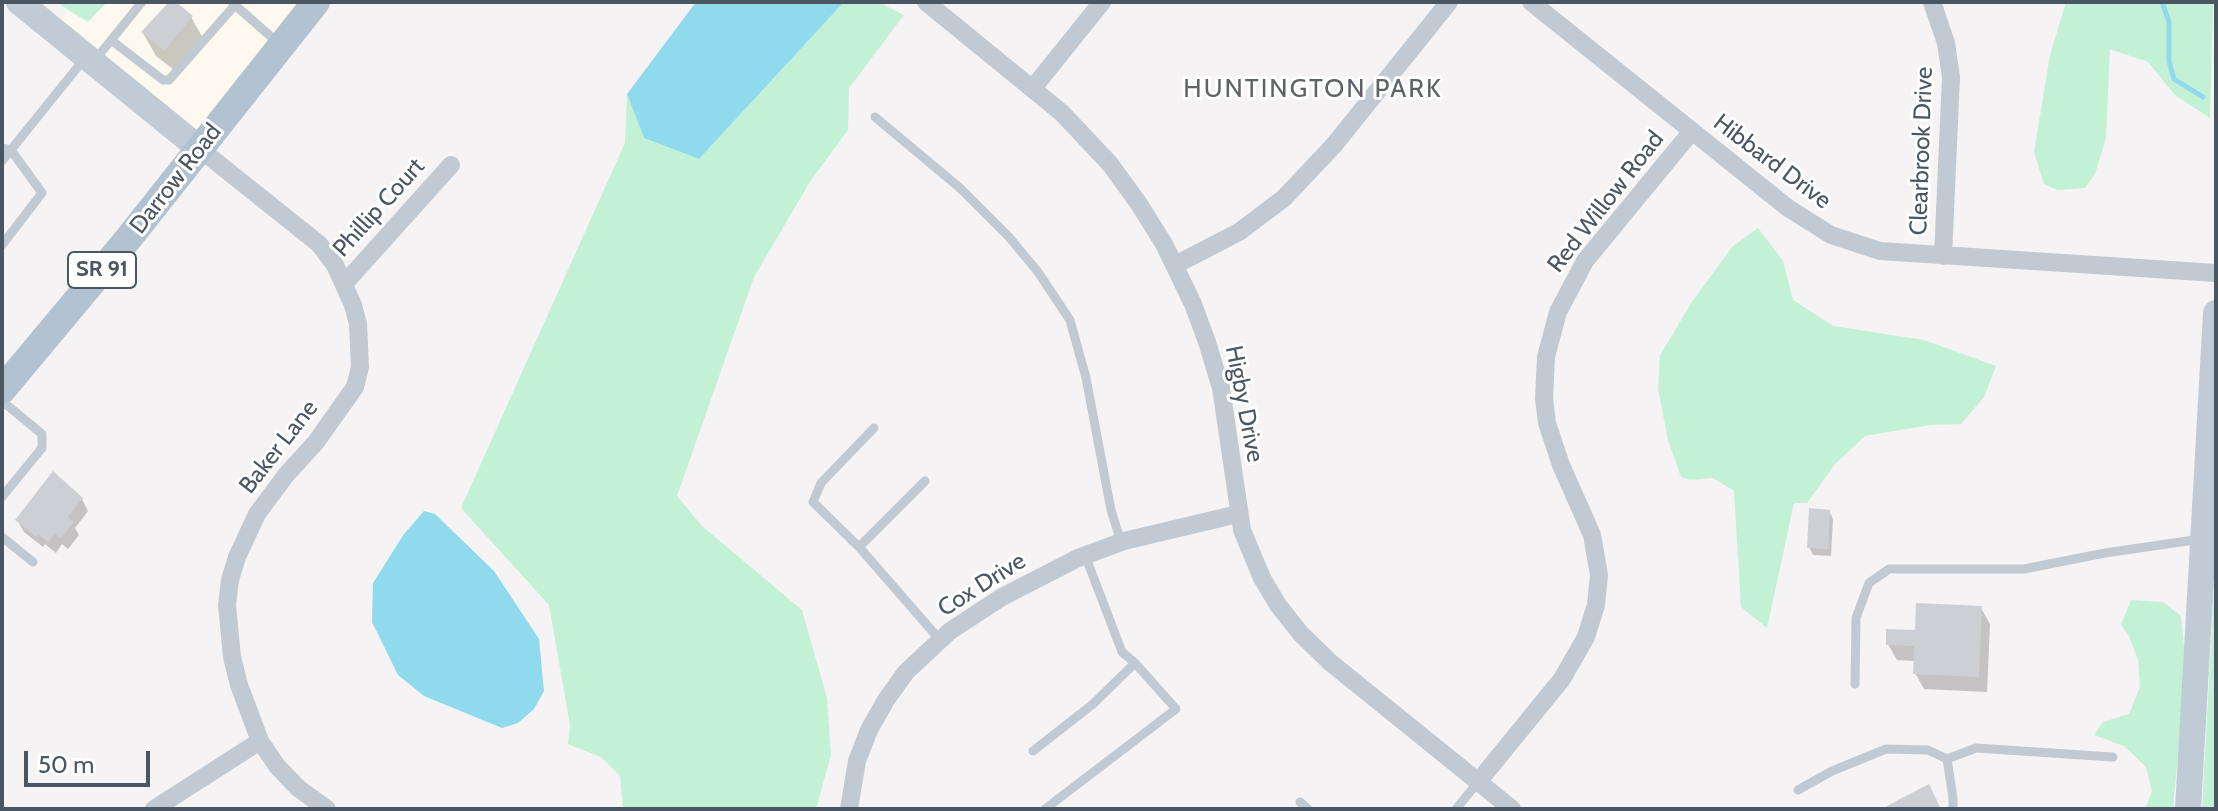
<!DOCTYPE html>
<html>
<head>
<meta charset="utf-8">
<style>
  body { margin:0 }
  #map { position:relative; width:2218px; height:811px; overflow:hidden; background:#f5f3f3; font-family:Cabin,sans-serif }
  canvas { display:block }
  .frame { position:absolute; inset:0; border:4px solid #4a5661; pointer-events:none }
  .scale { position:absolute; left:24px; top:751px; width:126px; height:36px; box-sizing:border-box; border:4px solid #4a5661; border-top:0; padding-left:10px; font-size:24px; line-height:28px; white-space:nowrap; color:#4a5661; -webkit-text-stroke:6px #fff; paint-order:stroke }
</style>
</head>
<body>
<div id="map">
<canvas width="2218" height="811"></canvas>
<div class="frame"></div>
<div class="scale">50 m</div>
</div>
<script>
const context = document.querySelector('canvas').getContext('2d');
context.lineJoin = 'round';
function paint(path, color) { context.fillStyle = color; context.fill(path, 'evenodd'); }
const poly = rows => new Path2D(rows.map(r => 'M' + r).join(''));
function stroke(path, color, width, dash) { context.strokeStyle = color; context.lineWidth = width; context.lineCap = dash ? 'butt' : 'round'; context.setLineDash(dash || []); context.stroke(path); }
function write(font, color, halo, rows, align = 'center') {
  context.font = font + ' Cabin,sans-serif'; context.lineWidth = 6; context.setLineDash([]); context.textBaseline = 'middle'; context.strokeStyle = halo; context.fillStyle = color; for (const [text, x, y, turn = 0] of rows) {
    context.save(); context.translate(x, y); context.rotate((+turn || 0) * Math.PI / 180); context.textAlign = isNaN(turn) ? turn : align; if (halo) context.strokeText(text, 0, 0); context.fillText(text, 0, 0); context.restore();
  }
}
const commercial = poly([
  [107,2,311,2,198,143,56,27,68,11,88,22]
]);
const green = poly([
  [56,2,107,2,88,22],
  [844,2,878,2,904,15,849,88,848,130,811,180,754,277,677,496,703,527,802,610,827,698,831,755,818,802,816,809,623,809,620,776,601,757,568,744,570,725,549,605,461,508,625,143,627,94,644,138,699,159],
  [2066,2,2213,2,2210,118,2175,95,2148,62,2110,49,2106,138,2095,174,2085,188,2057,190,2044,184,2034,152,2050,55],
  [1758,228,1783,261,1793,300,1833,326,1924,340,1996,366,1984,397,1961,424,1930,425,1865,436,1835,464,1807,503,1794,503,1767,628,1741,607,1734,491,1713,478,1690,480,1681,477,1668,440,1658,388,1660,355,1692,302,1732,247],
  [2216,553,2216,809,2202,809],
  [2131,600,2163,602,2181,616,2186,667,2173,809,2145,809,2152,791,2146,767,2124,746,2094,735,2103,722,2129,714,2140,687,2138,660,2129,636,2121,624]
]);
const water = poly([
  [696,2,844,2,699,159,644,138,627,94],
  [424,511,435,514,494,571,539,639,544,691,534,709,518,723,502,728,424,696,398,675,372,622,373,583,404,534]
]);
const shadow = poly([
  [171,2,191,17,204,40,178,73,156,56,143,33],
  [82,499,88,511,75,528,79,535,68,549,62,544,56,553,45,544,43,547,24,532,17,520],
  [1829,511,1833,519,1831,556,1813,555,1809,547],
  [1981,608,1990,624,1987,692,1924,689,1915,673,1915,661,1897,660,1888,644]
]);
const stream = poly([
  [2162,2,2169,22,2169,61,2174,79,2203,97]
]);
const building = poly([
  [169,2,176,2,193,16,164,51,141,32],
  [53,471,83,498,68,517,74,522,61,538,55,534,48,542,38,534,36,537,15,520],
  [1809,508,1830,510,1828,549,1807,548],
  [1916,603,1982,606,1979,677,1913,674,1914,646,1886,645,1886,629,1915,630],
  [1929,784,1941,809,1882,809,1900,799]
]);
const lane = poly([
  [235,5,277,42],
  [111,40,163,80,169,80,235,5,232,2],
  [95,60,142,2],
  [875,117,960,188,1009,237,1038,272,1070,320,1086,378,1111,510,1121,542],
  [2,148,11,150,42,193,2,245],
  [2,161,85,58],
  [2,401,42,434,42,448,2,497],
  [874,428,821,483,813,502,859,547,940,640],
  [2,537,33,562],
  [859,547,925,481],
  [1855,684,1856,618,1869,583,1889,569,2024,569,2105,553,2201,539],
  [1033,751,1093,704,1135,663,1122,652,1085,555],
  [1947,759,1976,748,2113,757],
  [1798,790,1832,771,1886,749,1928,750,1947,759,1953,798,1953,809],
  [1300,802,1308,809],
  [1045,809,1176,709,1135,663],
  [1456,809,1478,782]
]);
const street = poly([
  [926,2,1062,113,1110,164,1139,204,1164,244,1193,304,1207,342,1221,388,1242,530,1262,578,1278,605,1301,634,1331,663,1512,809],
  [1531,2,1788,208,1831,235,1880,251,2216,273],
  [1932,2,1946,43,1951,77,1943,256],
  [1033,88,1102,2],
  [200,149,319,244,335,265,353,305,358,324,360,367,355,387,316,442,286,475,257,514,237,557,230,580,227,605,232,657,239,685,260,741,277,766,298,788,327,809],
  [1175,265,1239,232,1284,198,1334,145,1449,2],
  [344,284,451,165],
  [1478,782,1562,679,1586,637,1596,605,1599,575,1592,535,1561,465,1547,423,1544,398,1546,357,1558,312,1585,261,1692,131],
  [154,809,260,741],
  [849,809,857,761,869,730,886,700,906,672,950,631,1002,597,1078,558,1124,541,1238,514]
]);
const secondary = poly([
  [19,2,200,149],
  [2188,809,2216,313]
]);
const primary = poly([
  [2,390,128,239,316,2]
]);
const shields = [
  [102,270,68]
];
const shieldNames = [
  ["SR 91",102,270]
];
const streetNames = [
  ["Clearbrook Drive",1922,151,-88],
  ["Hibbard Drive",1772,162,37],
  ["Darrow Road",176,179,-52],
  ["Red Willow Road",1606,202,-52],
  ["Phillip Court",379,208,-48],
  ["Higby Drive",1244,404,79],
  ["Baker Lane",279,447,-52],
  ["Cox Drive",982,585,-32]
];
const neighbourhoodNames = [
  ["HUNTINGTON PARK",1313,89]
];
paint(commercial, '#fdf9ef');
paint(green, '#c3f1d5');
paint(water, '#90daee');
paint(shadow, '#0003');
stroke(stream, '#90daee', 5);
paint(building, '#cdcfd5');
stroke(lane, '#c1cad2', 9);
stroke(street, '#c1cad2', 18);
stroke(secondary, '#c1cbd6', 26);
stroke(primary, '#b3c2d1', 28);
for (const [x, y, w] of shields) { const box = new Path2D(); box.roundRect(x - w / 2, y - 18, w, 36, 6); context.fillStyle = '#fff'; context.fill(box); stroke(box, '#4a5661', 2); }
write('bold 22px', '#4a5661', null, shieldNames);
write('24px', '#4a5661', '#fff', streetNames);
context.letterSpacing = '2px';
write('26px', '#5f6368', '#fff', neighbourhoodNames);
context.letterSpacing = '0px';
</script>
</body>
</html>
